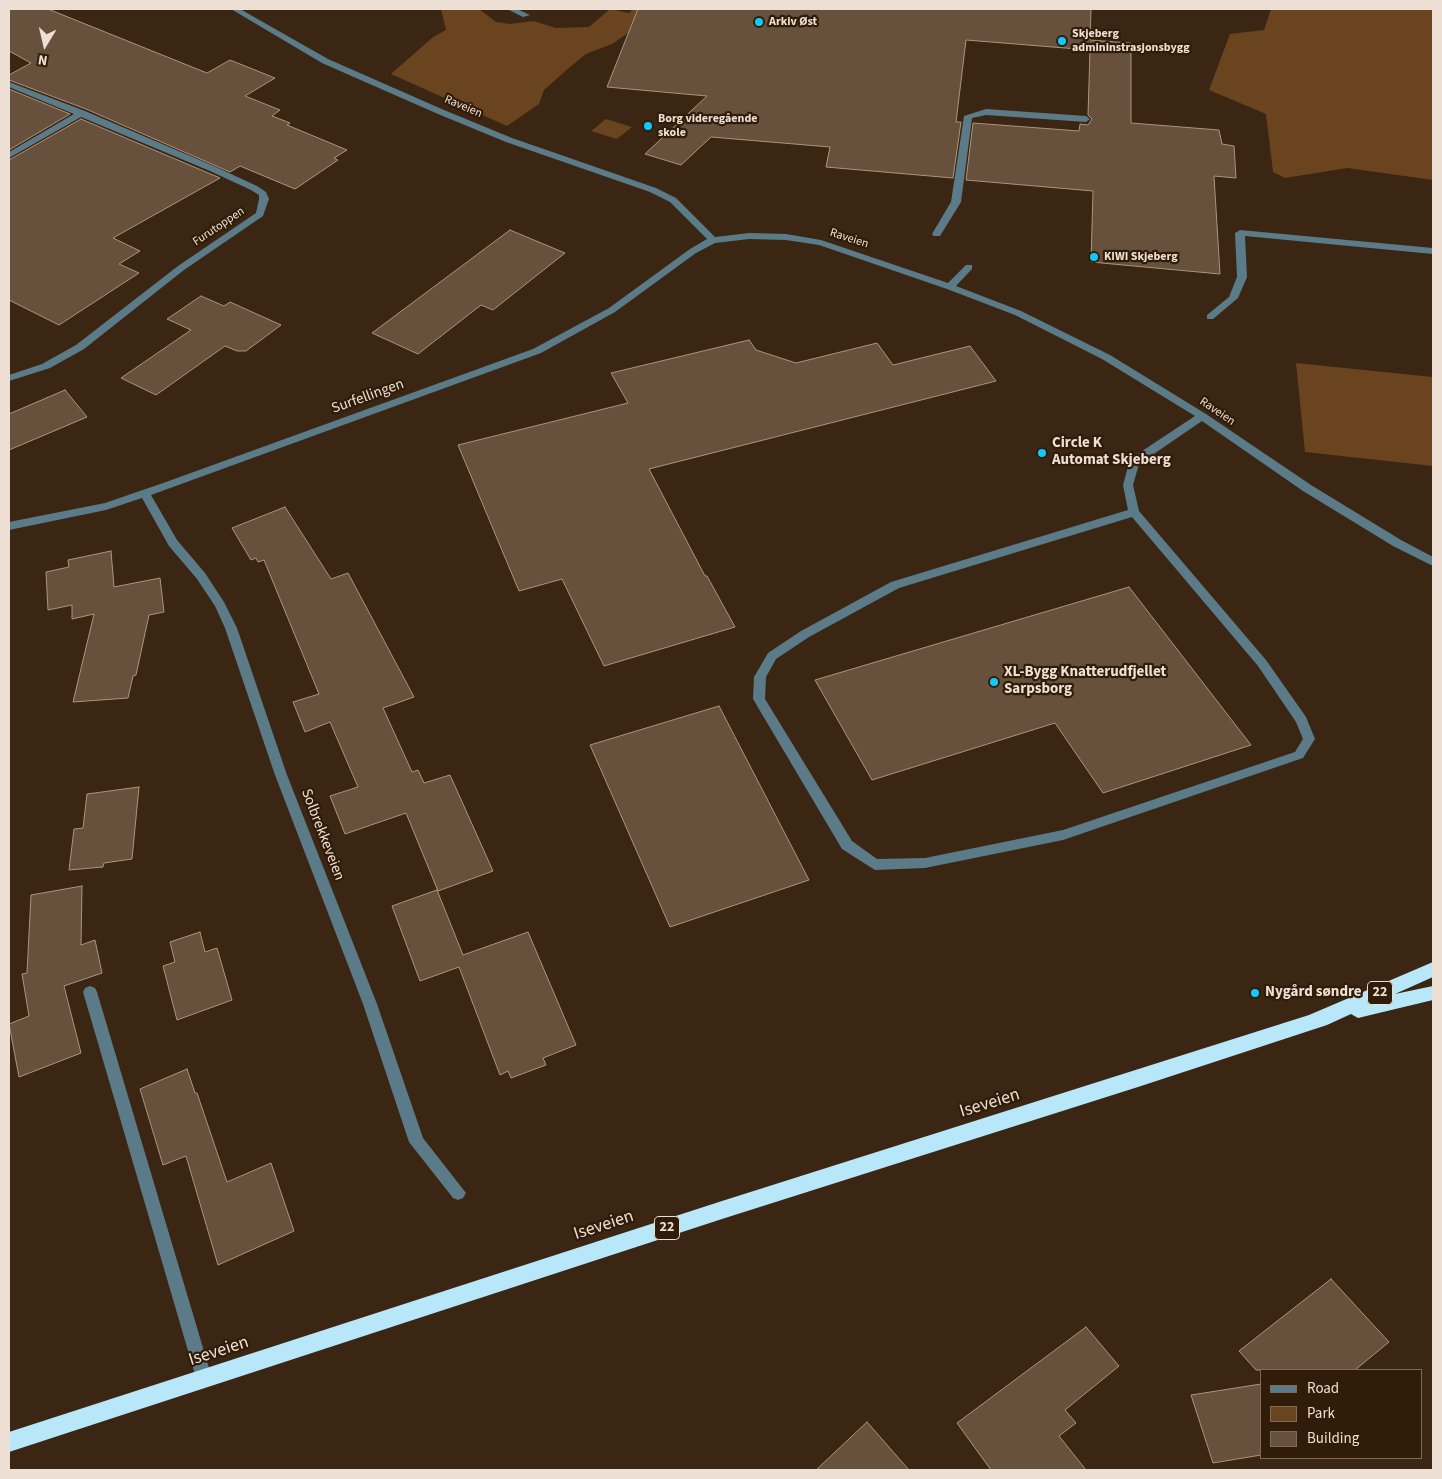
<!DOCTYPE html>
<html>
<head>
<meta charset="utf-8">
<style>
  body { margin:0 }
  #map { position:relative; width:1442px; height:1479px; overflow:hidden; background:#3a2613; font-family:"Source Sans 3",sans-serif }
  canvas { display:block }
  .frame { position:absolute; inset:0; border:10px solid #eddfd3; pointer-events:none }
  .legend { position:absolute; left:1260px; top:1369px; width:162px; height:90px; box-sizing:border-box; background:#301c09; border:1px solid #7c6a5a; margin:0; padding:6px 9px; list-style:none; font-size:15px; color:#eddfd3 }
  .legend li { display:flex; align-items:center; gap:10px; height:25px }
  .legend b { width:25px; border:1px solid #7c6a5a }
  .north { position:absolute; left:20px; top:20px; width:50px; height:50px; -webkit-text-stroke:4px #301c09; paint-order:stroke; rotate:189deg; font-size:14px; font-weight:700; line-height:20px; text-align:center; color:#eddfd3 }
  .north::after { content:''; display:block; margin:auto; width:18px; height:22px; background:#eddfd3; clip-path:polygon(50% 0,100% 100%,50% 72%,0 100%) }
</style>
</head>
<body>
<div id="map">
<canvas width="1442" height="1479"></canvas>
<div class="frame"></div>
<ul class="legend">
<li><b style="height:6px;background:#5b7b88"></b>Road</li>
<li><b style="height:14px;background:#69441f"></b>Park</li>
<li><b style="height:14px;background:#67513c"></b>Building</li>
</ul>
<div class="north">N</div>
</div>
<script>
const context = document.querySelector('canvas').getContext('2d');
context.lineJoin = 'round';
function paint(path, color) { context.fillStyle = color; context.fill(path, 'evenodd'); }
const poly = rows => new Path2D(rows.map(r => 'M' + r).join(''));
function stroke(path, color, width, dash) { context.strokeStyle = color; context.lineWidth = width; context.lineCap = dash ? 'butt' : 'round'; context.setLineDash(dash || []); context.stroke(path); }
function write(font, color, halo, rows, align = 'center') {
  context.font = font + ' "Source Sans 3",sans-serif'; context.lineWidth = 4.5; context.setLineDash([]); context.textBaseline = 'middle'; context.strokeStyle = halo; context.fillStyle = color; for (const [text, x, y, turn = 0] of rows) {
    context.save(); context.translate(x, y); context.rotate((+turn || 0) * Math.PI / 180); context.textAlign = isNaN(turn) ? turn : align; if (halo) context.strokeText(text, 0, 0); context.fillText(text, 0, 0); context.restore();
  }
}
const green = poly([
  [441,9,479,9,496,22,510,24,534,21,556,28,589,27,610,9,629,13,633,9,655,9,652,17,612,44,586,54,570,67,544,90,539,104,507,126,391,74,433,37,446,30],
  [1271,9,1433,9,1433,180,1347,168,1285,178,1273,172,1266,114,1209,90,1230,34,1264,30],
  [606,119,632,127,617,139,591,131],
  [1296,363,1433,377,1433,466,1305,452]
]);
const building = poly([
  [9,9,48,9,207,73,230,60,275,78,245,96,280,110,272,116,290,123,287,125,347,150,334,158,338,160,295,189,240,166,230,172,86,109,9,80,9,75,31,63,9,51,9,9],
  [638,9,1091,9,1090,40,1131,43,1131,123,1219,130,1222,144,1234,146,1236,178,1214,176,1220,274,1091,262,1093,191,966,180,973,123,1079,131,1080,124,1088,125,1092,119,1088,115,1090,50,966,40,956,122,961,122,953,178,826,167,830,147,711,137,681,165,645,154,707,96,607,87,638,9],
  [9,89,70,114,9,150,9,89],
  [81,119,220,178,113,238,140,251,119,264,139,273,59,325,9,300,9,160,81,119],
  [510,230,565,253,493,310,481,305,418,354,372,333,510,230],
  [201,296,224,306,230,302,281,325,246,351,237,351,225,346,156,395,121,378,191,330,167,319,201,296],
  [749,340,756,350,796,363,877,343,893,365,970,346,996,381,649,469,705,576,707,576,735,627,604,666,562,579,519,591,458,445,628,403,611,373,749,340],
  [65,390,87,417,9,450,9,414,65,390],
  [285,507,331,579,348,573,414,697,383,708,412,772,418,770,424,783,450,775,493,871,438,891,406,813,345,834,330,796,358,787,330,722,305,732,293,702,319,694,264,560,258,562,256,558,251,560,232,528,285,507],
  [111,551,114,587,160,578,164,612,149,615,136,675,133,676,128,698,73,702,94,614,72,619,72,605,48,610,46,572,69,567,68,560,111,551],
  [1129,587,1251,745,1103,793,1055,723,872,780,815,680,1129,587],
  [719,706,809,880,670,927,590,745,719,706],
  [139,787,132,859,104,863,103,867,69,870,74,829,83,828,87,794,139,787],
  [82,886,81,945,95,940,102,973,64,986,81,1053,19,1077,9,1024,29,1016,22,974,27,973,31,895,82,886],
  [437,890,463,955,528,932,576,1045,543,1058,546,1065,511,1078,508,1071,500,1075,459,967,420,981,392,906,437,890],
  [200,932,205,952,217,948,232,1000,177,1020,163,966,175,962,170,942,200,932],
  [187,1069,195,1093,197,1093,227,1182,271,1163,294,1231,218,1265,186,1156,163,1165,140,1089,187,1069],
  [1331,1279,1389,1342,1355,1370,1256,1370,1239,1351,1331,1279],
  [1086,1327,1119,1366,1065,1410,1076,1423,1059,1436,1086,1470,991,1470,957,1423,1086,1327],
  [1261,1384,1261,1455,1213,1463,1191,1395,1261,1384],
  [867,1422,909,1470,816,1470,867,1422]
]);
const minor = poly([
  [231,9,240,9,328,59,444,110,512,138,656,188,676,198,715,237,749,233,786,234,821,240,948,283,966,265,972,265,972,269,956,286,1021,311,1110,355,1206,414,1311,485,1401,540,1433,557,1433,566,1393,546,1303,491,1202,421,1139,464,1133,485,1139,511,1266,660,1306,717,1315,739,1303,758,1063,840,925,868,875,870,842,849,753,699,754,677,768,653,801,631,891,582,1128,510,1123,485,1130,459,1195,416,1102,359,1015,315,947,289,819,245,786,240,749,239,715,243,696,253,615,312,541,353,151,495,177,540,205,573,224,602,237,628,287,775,377,1004,423,1138,466,1193,463,1198,458,1200,453,1198,409,1142,363,1004,275,775,225,628,215,606,197,579,169,546,142,498,106,510,9,530,9,522,105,503,166,482,533,349,609,308,690,249,707,239,670,202,650,192,506,142,438,114,322,63,231,9],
  [1132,517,1258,666,1296,722,1303,739,1295,752,1063,830,925,858,877,859,852,841,765,699,766,677,776,659,809,637,899,588,1132,517],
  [507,9,517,9,530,15,523,17,507,9],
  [9,82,85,111,216,167,257,186,266,192,269,199,263,216,184,270,84,349,50,368,9,381,9,375,42,364,76,345,178,266,256,213,259,199,259,195,251,190,210,171,81,117,9,158,9,152,74,114,9,87,9,82],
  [986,109,1086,116,1090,119,1086,122,986,115,972,118,961,202,940,236,934,236,932,234,951,202,964,116,986,109],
  [1240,230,1433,248,1433,254,1245,236,1247,277,1238,298,1213,319,1207,319,1207,315,1229,297,1237,277,1235,233,1240,230],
  [90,986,95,988,97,992,212,1378,210,1384,204,1386,198,1384,196,1378,83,992,85,988,90,986]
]);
const highway = poly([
  [1433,962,1433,977,1395,994,1433,986,1433,1000,1358,1018,1351,1014,1327,1025,1138,1087,722,1219,9,1452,9,1432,722,1201,1309,1015,1433,962]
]);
const markers = [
  [759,22,5,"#0fcafa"],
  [1062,41,5,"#0fcafa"],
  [648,126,5,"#0fcafa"],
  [1094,257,5,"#0fcafa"],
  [1042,453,5,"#0fcafa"],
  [994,682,5,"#0fcafa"],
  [1255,993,5,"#0fcafa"]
];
const farPoinames = [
  ["Arkiv Øst",769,22],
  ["Skjeberg",1072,34],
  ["admininstrasjonsbygg",1072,48],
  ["Borg videregående",658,119],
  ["skole",658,133],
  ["KIWI Skjeberg",1104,257]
];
const farStreetnames = [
  ["Raveien",463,107,23],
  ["Furutoppen",219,227,-34],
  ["Raveien",849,239,18],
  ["Raveien",1217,412,34]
];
const shields = [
  [1380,993,25],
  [667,1228,25]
];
const shieldNames = [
  ["22",1380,993],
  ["22",667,1228]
];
const streetNames = [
  ["Surfellingen",368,397,-20],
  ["Solbrekkeveien",322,835,69]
];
const poiNames = [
  ["Circle K",1052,444],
  ["Automat Skjeberg",1052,461],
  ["XL-Bygg Knatterudfjellet",1004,673],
  ["Sarpsborg",1004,690],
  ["Nygård søndre",1265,993]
];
const nearStreetnames = [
  ["Iseveien",990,1104,-17],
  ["Iseveien",604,1226,-18],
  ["Iseveien",219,1352,-18]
];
paint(green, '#69441f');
paint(building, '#67513c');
stroke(building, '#ad947e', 1);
paint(minor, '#5b7b88');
paint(highway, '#b7e7f9');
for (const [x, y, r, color] of markers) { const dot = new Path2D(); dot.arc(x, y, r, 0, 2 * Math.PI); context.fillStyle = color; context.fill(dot); stroke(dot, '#301c09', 2); }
write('bold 12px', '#eddfd3', '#301c09', farPoinames, 'left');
write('12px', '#eddfd3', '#301c09', farStreetnames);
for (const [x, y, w] of shields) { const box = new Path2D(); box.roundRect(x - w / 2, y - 11.5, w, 23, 4); context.fillStyle = '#301c09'; context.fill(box); stroke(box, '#eddfd3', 1); }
write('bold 14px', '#eddfd3', null, shieldNames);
write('15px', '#eddfd3', '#301c09', streetNames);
write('bold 15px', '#eddfd3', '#301c09', poiNames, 'left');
write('18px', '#eddfd3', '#301c09', nearStreetnames);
</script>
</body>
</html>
